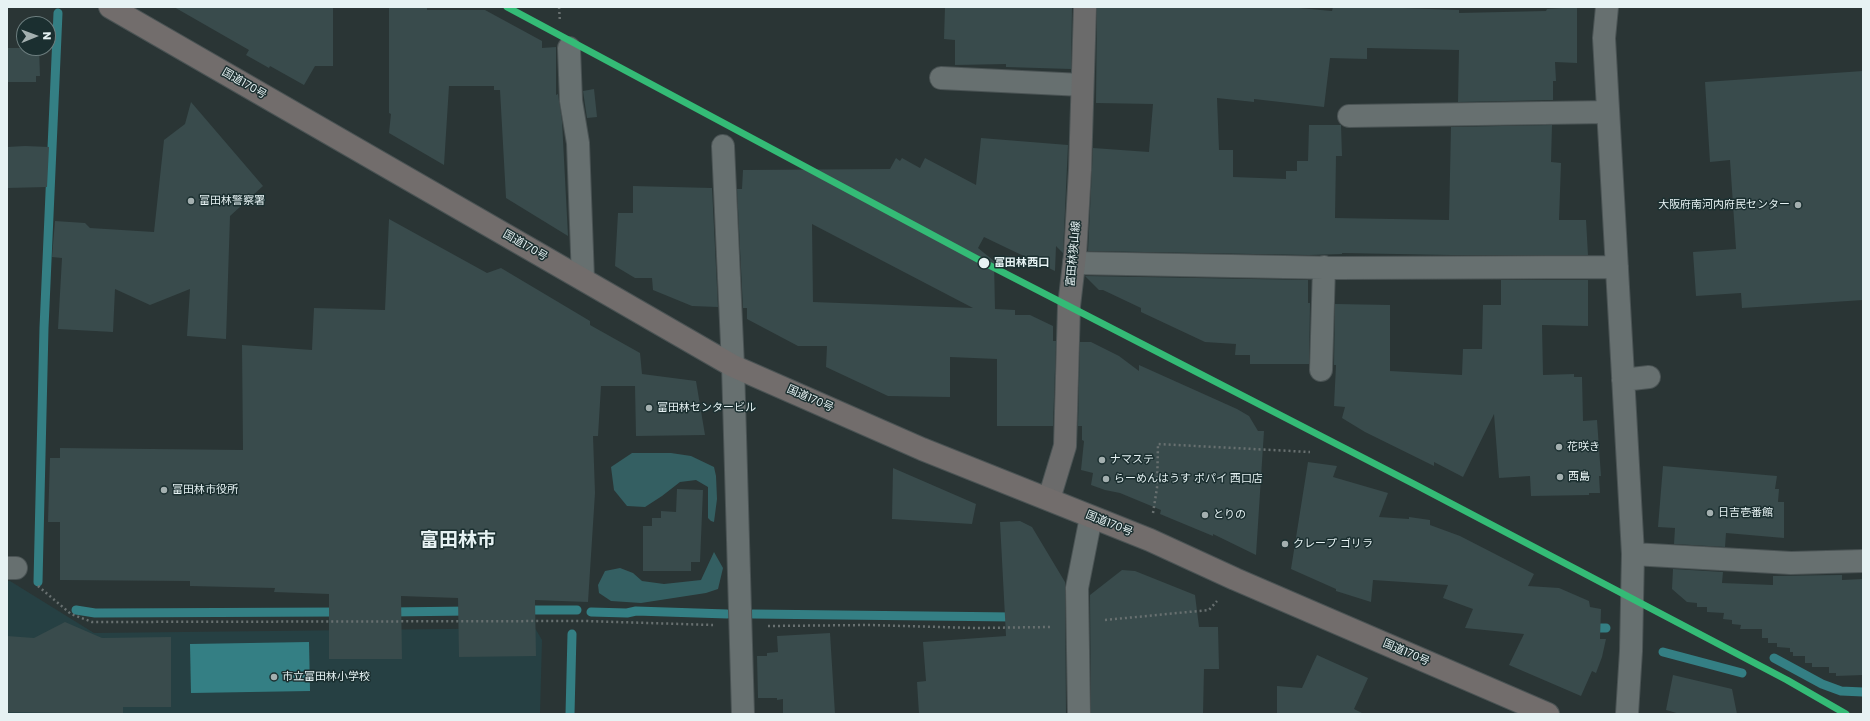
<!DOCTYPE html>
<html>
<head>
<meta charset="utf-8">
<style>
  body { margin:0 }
  #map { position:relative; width:1870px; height:721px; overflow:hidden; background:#2a3535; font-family:Poppins,sans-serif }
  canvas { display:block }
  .frame { position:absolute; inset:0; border:8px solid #e6f2f3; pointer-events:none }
  .north { position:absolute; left:16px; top:16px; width:40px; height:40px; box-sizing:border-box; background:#1b2f30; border:1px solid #6c7d7e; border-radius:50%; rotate:89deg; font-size:11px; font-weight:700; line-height:16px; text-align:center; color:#e6f2f3 }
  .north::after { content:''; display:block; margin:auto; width:14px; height:18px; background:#a4b0b0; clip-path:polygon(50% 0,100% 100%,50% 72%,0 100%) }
</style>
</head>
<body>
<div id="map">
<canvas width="1870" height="721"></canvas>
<div class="frame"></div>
<div class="north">N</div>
</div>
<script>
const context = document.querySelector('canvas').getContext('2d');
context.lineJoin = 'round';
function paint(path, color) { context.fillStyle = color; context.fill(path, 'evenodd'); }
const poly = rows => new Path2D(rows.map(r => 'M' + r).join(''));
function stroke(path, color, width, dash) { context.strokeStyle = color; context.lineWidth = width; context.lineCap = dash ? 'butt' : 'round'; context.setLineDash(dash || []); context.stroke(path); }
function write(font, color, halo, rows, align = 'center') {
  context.font = font + ' Poppins,"Noto Sans JP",sans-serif'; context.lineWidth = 3; context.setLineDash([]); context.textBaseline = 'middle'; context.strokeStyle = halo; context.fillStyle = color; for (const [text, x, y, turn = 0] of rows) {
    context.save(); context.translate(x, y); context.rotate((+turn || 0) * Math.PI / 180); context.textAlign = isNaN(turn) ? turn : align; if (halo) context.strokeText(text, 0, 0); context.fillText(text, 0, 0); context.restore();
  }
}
const built = poly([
  [7,581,10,581,94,633,535,628,542,640,540,714,7,714]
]);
const green = poly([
  [632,453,671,453,691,456,714,467,716,476,717,499,714,522,711,521,708,518,708,487,696,480,680,482,662,496,645,507,627,506,614,490,611,467],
  [714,552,723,568,718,589,706,593,641,603,611,601,599,593,598,585,605,571,620,568,633,573,642,581,664,584,701,580]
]);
const water = poly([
  [309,642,310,691,191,693,190,644]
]);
const stream = poly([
  [38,582,44,328,58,13],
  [76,610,95,613,340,612],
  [523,610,577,610],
  [389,612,470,611],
  [591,612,627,613,636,611,727,614],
  [753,614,1014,617],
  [1590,628,1606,628],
  [1663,652,1742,673],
  [1774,658,1822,684,1841,691,1863,692],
  [570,714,572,634]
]);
const building = poly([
  [174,7,333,7,333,66,315,66,304,85,270,66,269,68,246,55,249,50],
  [389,7,427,7,427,10,485,10,542,41,542,48,556,47,556,95,558,94,562,121,568,236,506,198,500,90,494,90,494,86,449,86,444,165,389,133,391,114,389,113],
  [945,7,1072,7,1071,69,1006,67,1006,64,955,65,955,40,944,39],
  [1097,7,1288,7,1332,11,1333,7,1375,7,1459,10,1459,13,1546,11,1547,9,1577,7,1577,63,1555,62,1556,81,1553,81,1553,100,1458,102,1459,50,1367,48,1367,59,1330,58,1324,107,1254,99,1254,102,1217,98,1219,150,1233,150,1233,177,1286,179,1286,171,1297,171,1297,161,1308,161,1309,125,1341,125,1342,156,1336,156,1335,218,1449,220,1451,127,1552,125,1551,162,1561,163,1559,220,1586,220,1588,255,1450,255,1342,253,1342,254,1309,255,1088,251,1093,148,1149,152,1153,104,1096,103],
  [7,48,39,48,40,76,36,76,36,82,7,82],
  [1863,71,1863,300,1742,308,1741,293,1696,296,1693,252,1736,249,1730,160,1710,162,1705,82],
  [594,89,597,117,587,118,583,91],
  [191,102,263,186,230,216,226,339,187,336,190,289,150,305,115,289,113,332,58,329,62,258,52,257,55,221,85,223,90,228,154,232,164,140,185,124],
  [981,138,1068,145,1063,253,1056,246,1055,271,984,237,978,248,994,261,995,309,1015,310,1015,315,1030,315,1053,326,1053,341,1056,341,1053,426,997,426,997,359,950,357,950,397,888,396,826,367,827,346,798,346,747,319,747,308,743,308,737,189,742,189,743,170,890,169,896,158,900,161,902,158,920,168,925,158,976,185],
  [812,224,973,308,813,302],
  [25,146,49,147,47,187,7,188,7,147],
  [633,186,712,188,718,307,692,306,653,290,652,278,635,278,615,266,618,213,633,213],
  [389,219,487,273,501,268,590,321,590,325,640,353,642,374,696,381,705,435,636,436,635,386,601,386,598,436,593,436,595,493,588,602,535,600,536,656,459,657,458,598,401,596,402,659,329,659,329,594,274,592,275,588,190,586,190,581,60,580,60,522,48,522,50,458,60,458,60,448,243,450,242,345,312,350,314,308,385,310],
  [1085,276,1308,280,1308,303,1310,303,1309,364,1250,364,1250,355,1235,355,1236,344,1205,342,1141,312,1141,308,1103,290,1099,290],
  [1501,280,1588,280,1588,326,1542,325,1543,375,1574,374,1574,377,1582,377,1583,421,1597,420,1601,476,1599,476,1600,493,1589,493,1589,495,1531,496,1530,476,1499,478,1494,414,1463,477,1434,462,1434,466,1365,432,1342,418,1345,407,1334,406,1336,365,1334,365,1335,304,1390,305,1390,371,1462,375,1463,349,1482,349,1483,305,1501,305],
  [1080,342,1091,342,1119,356,1139,371,1139,365,1237,409,1249,416,1258,431,1264,431,1256,555,1213,534,1213,536,1160,514,1161,510,1120,493,1105,490,1091,485,1093,473,1081,470,1084,441,1082,440,1082,426,1078,426],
  [1308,462,1337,466,1333,477,1388,493,1379,517,1409,519,1409,517,1430,520,1430,525,1460,536,1534,574,1528,586,1559,588,1589,601,1590,607,1601,609,1600,639,1606,639,1602,657,1596,673,1592,671,1581,696,1509,665,1524,634,1465,628,1473,609,1443,598,1448,585,1373,580,1371,602,1336,591,1336,589,1291,569],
  [1663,466,1777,476,1775,489,1779,489,1778,502,1784,502,1784,538,1726,533,1725,547,1674,544,1675,528,1658,527],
  [893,468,976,504,972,524,892,519],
  [677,489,703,490,700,562,691,562,691,571,643,571,643,526,652,526,652,518,661,518,661,511,676,512],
  [1020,521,1032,527,1065,582,1066,714,919,714,917,682,926,681,923,642,1006,636,1000,522],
  [1673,569,1723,572,1722,583,1773,585,1773,576,1842,575,1842,580,1863,579,1863,675,1836,676,1836,673,1829,673,1829,667,1812,667,1812,663,1805,663,1805,656,1793,656,1793,652,1790,652,1790,648,1777,647,1777,643,1768,643,1768,638,1762,638,1762,629,1740,629,1741,625,1732,624,1732,620,1723,619,1724,613,1707,612,1707,607,1697,607,1697,603,1687,602,1672,589],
  [1122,570,1135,571,1195,595,1199,627,1218,627,1219,669,1204,669,1203,714,1091,714,1090,595],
  [65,622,102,638,171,637,171,707,123,707,123,714,7,712,7,636,34,638],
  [830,633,835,714,783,714,783,699,777,700,777,698,758,698,757,656,767,656,767,653,778,652,777,636],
  [1317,655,1368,678,1354,709,1364,714,1277,714,1277,686,1302,688],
  [1673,675,1732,689,1737,714,1680,714,1666,710]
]);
const path = poly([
  [559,7,560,22],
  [1153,513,1157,488,1158,444,1310,452],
  [38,586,71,614,92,622,585,621,713,625],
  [1105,620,1209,610,1217,601],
  [768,626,869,625,975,628,1051,627]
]);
const minor = poly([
  [1607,7,1604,38,1633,554,1631,651,1627,714],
  [569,48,571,101,578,143,583,279],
  [941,78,1082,85],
  [1349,116,1608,112],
  [723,146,733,366,743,714],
  [1074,263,1337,268,1617,267],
  [1321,370,1324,267],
  [1623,380,1649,377],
  [1633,554,1791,563,1863,561],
  [7,568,16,568],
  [1079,714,1077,588,1091,517]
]);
const major = poly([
  [1049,499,1065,446,1069,306,1075,255,1080,170,1085,7]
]);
const highway = poly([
  [110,7,733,366,922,449,1150,540,1235,579,1548,714]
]);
const rail1 = poly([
  [507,7,983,262,1414,484,1787,680,1846,714]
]);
const markers = [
  [191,201,4,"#a4b0b0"],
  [1798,205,4,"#a4b0b0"],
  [984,263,6,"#e6f2f3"],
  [649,408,4,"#a4b0b0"],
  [1559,447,4,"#a4b0b0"],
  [1102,460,4,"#a4b0b0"],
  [1560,477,4,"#a4b0b0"],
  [1106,479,4,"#a4b0b0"],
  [164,490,4,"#a4b0b0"],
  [1710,513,4,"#a4b0b0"],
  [1205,515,4,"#a4b0b0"],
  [1285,544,4,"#a4b0b0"],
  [274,677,4,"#a4b0b0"]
];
const streetNames = [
  ["国道170号",244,84,30],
  ["国道170号",525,246,30],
  ["富田林狭山線",1074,254,-85],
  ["国道170号",810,399,24],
  ["国道170号",1109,524,22],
  ["国道170号",1406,653,23]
];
const poiNames = [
  ["富田林警察署",199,201],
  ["大阪府南河内府民センター",1790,205,"right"],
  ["富田林センタービル",657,408],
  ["花咲き",1567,447],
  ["ナマステ",1110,460],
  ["西島",1568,477],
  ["らーめんはうす ポパイ 西口店",1114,479],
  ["富田林市役所",172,490],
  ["日吉壱番館",1718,513],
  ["とりの",1213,515],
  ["クレープ ゴリラ",1293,544],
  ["市立富田林小学校",282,677]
];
const stopNames = [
  ["富田林西口",994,263]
];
const townNames = [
  ["富田林市",458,541]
];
paint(built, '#264043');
paint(green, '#345f62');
paint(water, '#347f84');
stroke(stream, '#347f84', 9);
paint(building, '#394b4c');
stroke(minor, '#4a5354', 24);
stroke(major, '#4a5354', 24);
stroke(highway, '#4a5354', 24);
stroke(path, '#687070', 2.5, [2, 3]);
stroke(minor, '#677070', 22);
stroke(major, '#6b6b6b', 22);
stroke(highway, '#726d6c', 22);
stroke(rail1, '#34bb76', 7);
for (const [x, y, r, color] of markers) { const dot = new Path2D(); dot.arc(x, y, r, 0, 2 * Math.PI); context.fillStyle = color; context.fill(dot); stroke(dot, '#1b2f30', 1.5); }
write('11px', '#e6f2f3', '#1b2f30', streetNames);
write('11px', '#e6f2f3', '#1b2f30', poiNames, 'left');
write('bold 11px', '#e6f2f3', '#1b2f30', stopNames, 'left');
write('bold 19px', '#e6f2f3', '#1b2f30', townNames);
</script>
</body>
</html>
